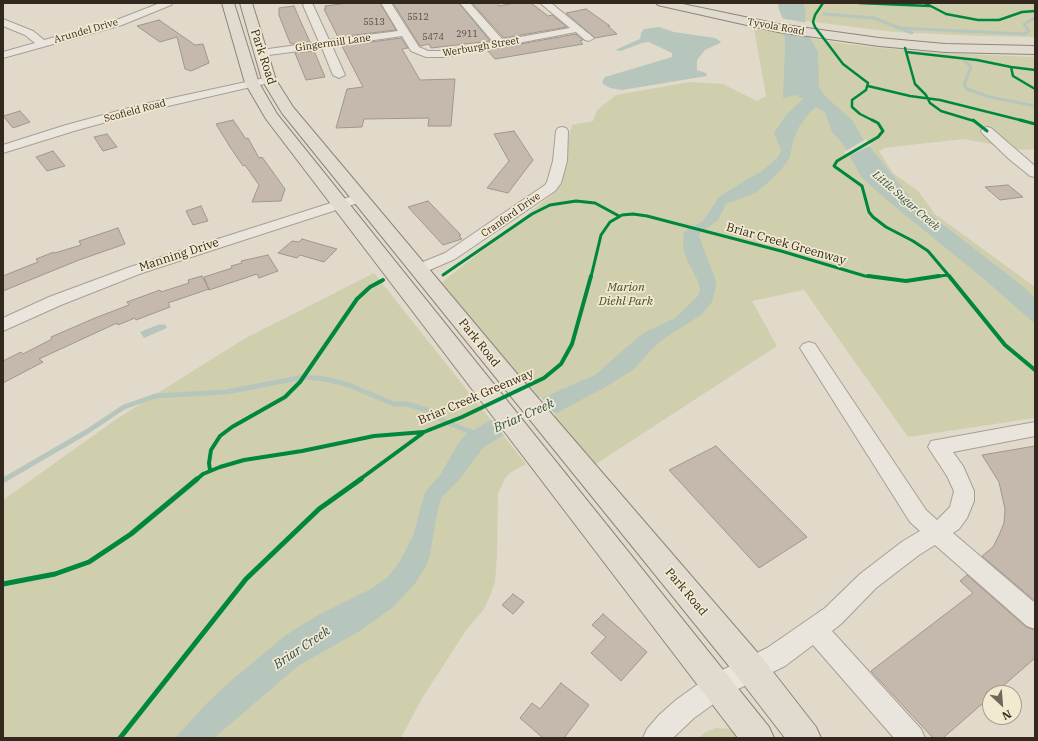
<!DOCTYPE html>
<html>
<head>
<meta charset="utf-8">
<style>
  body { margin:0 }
  #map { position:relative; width:1038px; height:741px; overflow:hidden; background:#e1dacb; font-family:"IBM Plex Serif",serif }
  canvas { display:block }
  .frame { position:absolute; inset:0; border:4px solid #33281e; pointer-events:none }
  .north { position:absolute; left:982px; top:685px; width:40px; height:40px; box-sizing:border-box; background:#f2e9d1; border:1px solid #a69c89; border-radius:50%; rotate:154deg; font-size:11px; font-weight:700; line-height:16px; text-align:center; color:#33281e }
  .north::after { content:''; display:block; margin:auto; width:14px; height:18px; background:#70665b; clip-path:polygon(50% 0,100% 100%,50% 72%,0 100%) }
</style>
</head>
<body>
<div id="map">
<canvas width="1038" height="741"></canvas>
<div class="frame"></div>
<div class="north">N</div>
</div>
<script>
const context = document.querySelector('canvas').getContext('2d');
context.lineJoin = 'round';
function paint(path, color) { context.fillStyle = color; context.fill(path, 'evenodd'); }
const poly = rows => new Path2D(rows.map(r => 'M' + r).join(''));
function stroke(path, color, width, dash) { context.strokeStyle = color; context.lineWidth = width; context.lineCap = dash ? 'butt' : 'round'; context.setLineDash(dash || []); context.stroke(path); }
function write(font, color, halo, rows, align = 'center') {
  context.font = font + ' "IBM Plex Serif",serif'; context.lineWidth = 3.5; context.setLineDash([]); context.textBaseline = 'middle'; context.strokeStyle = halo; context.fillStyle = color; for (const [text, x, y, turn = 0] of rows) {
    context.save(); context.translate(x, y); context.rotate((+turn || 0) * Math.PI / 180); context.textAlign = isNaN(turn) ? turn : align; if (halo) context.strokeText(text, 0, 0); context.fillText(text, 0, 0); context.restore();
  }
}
const green = poly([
  [803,3,1035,3,1035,37,979,36,895,32,805,21,806,12],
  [754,29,847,44,881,48,939,53,1035,57,1035,149,1023,150,963,139,884,148,879,151,893,173,918,191,935,214,1035,287,1035,418,908,437,804,290,752,301,777,346,590,468,441,283,553,194,572,125,593,121,597,110,616,95,690,82,723,84,757,101,766,96],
  [374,273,526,464,510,473,505,478,498,494,497,556,495,582,490,596,484,609,465,632,421,700,401,738,3,738,3,500,115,420,180,379,244,339],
  [716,728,734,729,744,738,698,738,706,732]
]);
const water = poly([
  [778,3,803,3,806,11,805,21,811,40,818,52,819,87,825,96,853,121,862,137,914,202,1020,284,1035,298,1035,324,984,279,888,201,862,178,843,144,832,132,825,112,816,107,809,113,799,127,793,141,790,157,781,170,763,187,755,193,726,204,718,220,700,233,699,236,716,281,716,287,712,302,701,315,662,340,654,347,634,369,609,385,559,412,502,436,483,448,459,480,441,498,436,519,430,555,426,566,414,585,392,608,358,632,298,666,214,738,175,738,208,702,233,679,286,635,320,614,371,589,388,577,400,561,413,536,425,492,440,475,458,444,464,436,487,422,595,375,636,339,645,332,675,318,697,297,700,291,698,281,688,262,683,248,684,232,703,221,719,197,749,178,761,172,777,158,780,153,781,149,774,133,787,114,803,99,796,95,783,98,785,44,783,19,779,10],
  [659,27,674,32,715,38,720,41,721,42,720,43,705,50,697,60,697,70,706,73,707,76,622,90,610,88,603,84,602,82,605,77,672,57,672,53,649,42,642,43,621,51,615,50,640,39,641,33,644,29],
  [160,324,162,325,165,324,167,328,144,338,140,332]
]);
const pier = poly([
  [780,18,808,23,813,38,782,33],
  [866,139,871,145,847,157,844,152],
  [541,397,556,415,505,437,491,419]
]);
const streamFar2 = poly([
  [824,14,874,18,912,33],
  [899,28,1024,34,1029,31,1024,24,1035,18],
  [964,60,971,67,964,85,967,89,990,97,1035,106]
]);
const streamFar1 = poly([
  [4,480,88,431,124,407,155,396,226,392,304,377,325,379,346,384,394,404,407,404,427,410,437,415,443,421,476,434]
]);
const stream = poly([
  [3,480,5,479]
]);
const building = poly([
  [348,3,380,3,396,30,338,37,324,9,326,9,325,6,348,3],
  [393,3,459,3,490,41,431,48,429,44,420,46,393,3],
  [472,3,497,3,499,6,514,3,531,3,548,16,552,15,567,27,504,38,472,3],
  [294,6,300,20,310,42,292,44,290,43,279,15,279,8,294,6],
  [586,9,610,26,608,26,617,34,595,38,566,13,586,9],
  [159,20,195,45,203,44,209,63,191,71,185,69,177,37,160,42,137,26,159,20],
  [576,34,583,40,580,41,583,44,495,59,487,50,576,34],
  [401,38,408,48,402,49,420,80,455,79,451,126,428,126,429,118,364,119,362,127,336,128,347,89,363,87,342,46,401,38],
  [314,51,325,77,306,80,295,53,314,51],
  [20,111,30,122,13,128,3,116,20,111],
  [233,120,246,139,248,138,259,158,262,157,285,189,281,201,252,202,259,185,245,165,243,166,230,147,216,124,233,120],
  [514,131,533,160,508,193,487,188,509,161,494,134,514,131],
  [107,134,117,147,103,151,94,137,107,134],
  [53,151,65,166,47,171,36,157,53,151],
  [1008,185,1023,197,1000,200,985,187,1008,185],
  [428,201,461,235,459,236,462,239,443,245,408,207,428,201],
  [201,206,208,221,193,225,186,211,201,206],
  [118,228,125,244,79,260,3,291,3,276,38,262,36,259,54,252,55,253,81,245,79,241,118,228],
  [302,239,337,249,324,262,300,255,297,258,278,253,292,241,299,242,302,239],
  [268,255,278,271,259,278,257,274,209,290,204,277,232,268,231,266,242,263,241,261,268,255],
  [202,276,209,289,168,303,170,307,136,320,135,318,118,325,117,323,39,359,43,362,3,383,3,361,21,352,23,354,52,339,51,337,95,318,129,305,127,302,160,290,161,292,189,283,188,280,202,276],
  [716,446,807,537,759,568,669,470,716,446],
  [1035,446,1035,601,982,556,993,547,999,535,1004,523,1005,509,999,482,982,455,1035,446],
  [967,575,1026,627,1035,630,1035,658,995,693,990,693,990,697,943,738,933,738,871,671,973,593,960,581,967,575],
  [513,594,524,602,513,614,502,605,513,594],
  [603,614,647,652,621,681,591,653,606,637,592,625,603,614],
  [561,683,589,705,564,738,543,738,520,718,532,703,540,709,561,683]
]);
const minor = poly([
  [160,3,173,3,171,5,122,25,3,58,3,52,35,43,25,35,3,26,3,19,33,31,44,40,114,21,160,3],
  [305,3,311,3,313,5,329,40,398,31,381,3,391,3,419,47,428,51,444,51,493,42,460,3,470,3,503,40,570,28,540,3,551,3,594,38,589,41,585,40,576,32,444,57,426,57,411,51,402,36,332,46,345,75,339,78,333,75,322,48,261,56,256,53,261,50,319,42,303,5,305,3],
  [269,77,273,78,275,80,273,82,142,112,74,131,3,153,3,145,66,125,140,105,269,77],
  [562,127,566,128,568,131,567,161,561,183,555,191,455,259,425,272,419,274,413,272,411,269,413,266,445,253,545,185,547,182,553,161,556,131,558,128,562,127],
  [987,127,991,128,1035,166,1035,177,1030,176,1009,159,983,134,981,131,983,128,987,127],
  [359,194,364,195,366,198,364,201,142,273,61,305,3,331,3,318,49,297,130,267,359,194],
  [809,342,815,344,926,510,937,520,950,507,954,491,947,476,928,447,931,441,1035,422,1035,436,953,452,963,466,974,491,974,501,967,518,959,529,953,533,1035,603,1035,629,1027,626,935,545,919,555,876,588,841,624,832,631,921,729,925,738,894,738,813,645,785,666,726,695,694,718,673,738,643,738,647,729,659,715,676,700,708,677,767,648,825,608,860,574,903,541,920,531,910,522,800,348,803,344,809,342]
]);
const major = poly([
  [222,3,234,3,259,83,277,114,769,727,774,738,738,738,266,119,245,83,222,3],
  [240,3,252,3,276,80,293,107,518,375,763,659,816,727,821,738,785,738,741,681,282,113,262,80,240,3],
  [656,3,678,3,778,24,879,38,945,44,1035,46,1035,54,945,52,879,46,778,32,662,6,658,5,656,3]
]);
const cyclewayFar3 = poly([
  [823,3,815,15,813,22,815,27,843,64,868,83,866,90,852,100,852,107,860,114,874,121],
  [859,3,930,6],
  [925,3,946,14,978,20,999,20,1022,12,1035,11],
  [905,48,915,84,926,95,930,103,941,111,974,121],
  [906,52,977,60,1011,67],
  [1035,70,1011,67,1013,76,1035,89],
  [868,86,910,96,940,100,1024,121]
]);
const cyclewayFar2 = poly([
  [872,120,878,123,883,131,878,137,837,161,834,166,862,186,869,212,873,217,886,227,913,241,928,251,950,277],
  [973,120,987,131],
  [1020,120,1035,124],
  [443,275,532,214,550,205,576,201,595,203,619,216],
  [591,277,601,235,610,222,622,215,633,214,647,216,781,251,865,276,876,277],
  [932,277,948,275]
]);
const cyclewayFar1 = poly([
  [868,276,906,281,939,276],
  [949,276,1005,345,1035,370],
  [210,470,209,463,211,450,220,436,232,427,285,397,300,382,357,299,370,287,383,280],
  [196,480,203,474,220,467,244,460,302,451,374,436,424,432,462,417,544,378,561,364,572,344,591,276],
  [359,480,423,433]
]);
const cycleway = poly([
  [3,584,55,574,89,562,131,534,197,479],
  [120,738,246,579,319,509,361,479]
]);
const farNumbernames = [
  ["5512",418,17],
  ["5513",374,22],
  ["2911",467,34],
  ["5474",433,37]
];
const farStreetnames = [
  ["Tyvola Road",776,27,10],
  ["Arundel Drive",86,31,-16],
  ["Gingermill Lane",333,43,-8],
  ["Werburgh Street",481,47,-10],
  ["Scofield Road",135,111,-15],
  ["Cranford Drive",511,215,-35]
];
const farWaternames = [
  ["Little Sugar Creek",906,201,41]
];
const streetNames = [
  ["Park Road",263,57,72],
  ["Briar Creek Greenway",786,244,16],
  ["Manning Drive",179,255,-18],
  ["Park Road",479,343,51],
  ["Briar Creek Greenway",476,397,-23],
  ["Park Road",686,592,50]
];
const parkNames = [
  ["Marion",626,288],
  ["Diehl Park",626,302]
];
const waterNames = [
  ["Briar Creek",524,416,-24],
  ["Briar Creek",302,648,-34]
];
paint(green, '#cfcfae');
paint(water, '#b6c6bc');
paint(pier, '#e1dacb');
stroke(streamFar2, '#b6c6bc', 3);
stroke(streamFar1, '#b6c6bc', 5);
stroke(stream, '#b6c6bc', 6);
paint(building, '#c4b9ac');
stroke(building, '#a1968b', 1);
stroke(minor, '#a69f95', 2);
stroke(major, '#8b857b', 2);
paint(minor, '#e9e5dc');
paint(major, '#e0dbce');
stroke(cyclewayFar3, '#00873e', 2.5);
stroke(cyclewayFar2, '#00873e', 3);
stroke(cyclewayFar1, '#00873e', 4);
stroke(cycleway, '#00873e', 5);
write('9px', '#574c42', null, farNumbernames);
write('10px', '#33281e', '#f2e9d1', farStreetnames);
write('italic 11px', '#2e514f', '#f2e9d1', farWaternames);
write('12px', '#33281e', '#f2e9d1', streetNames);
write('italic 12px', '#434d26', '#f2e9d1', parkNames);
write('italic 13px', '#2e514f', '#f2e9d1', waterNames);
</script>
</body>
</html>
